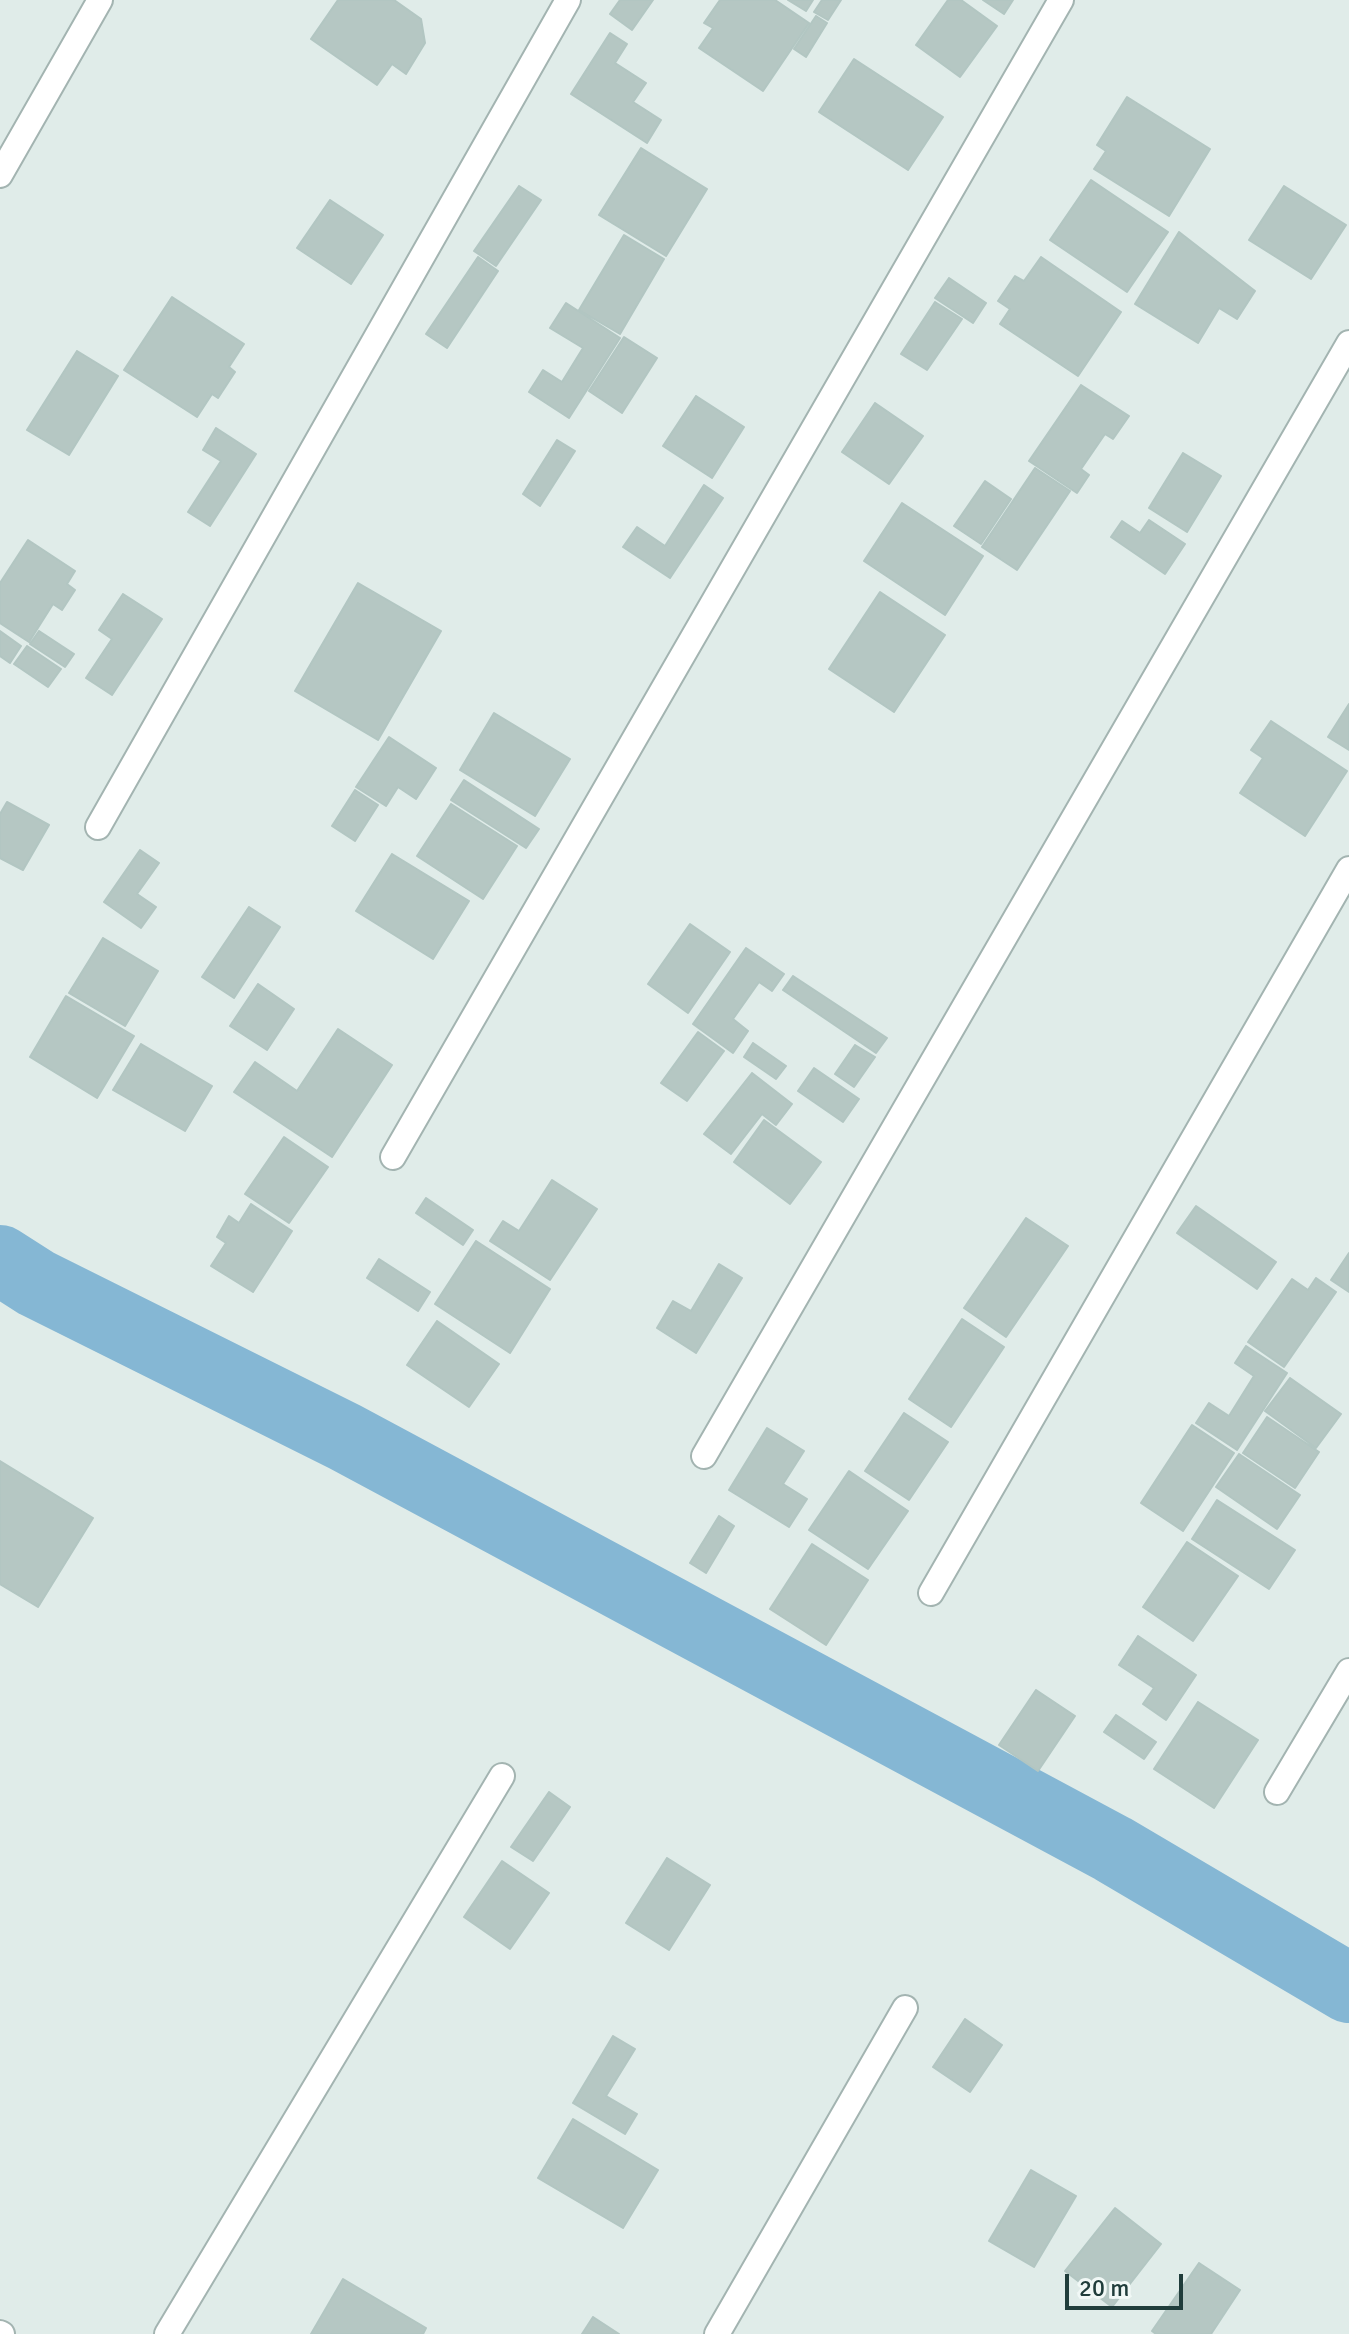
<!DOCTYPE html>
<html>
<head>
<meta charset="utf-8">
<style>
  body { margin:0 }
  #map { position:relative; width:1349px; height:2334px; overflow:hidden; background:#e0ece9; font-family:Signika,sans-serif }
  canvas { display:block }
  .scale { position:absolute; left:1065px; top:2274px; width:118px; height:36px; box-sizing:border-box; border:4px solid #203d3b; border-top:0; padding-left:10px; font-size:24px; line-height:28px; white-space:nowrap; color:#203d3b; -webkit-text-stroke:6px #f1f8f6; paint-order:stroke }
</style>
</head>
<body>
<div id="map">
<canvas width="1349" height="2334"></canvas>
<div class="scale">20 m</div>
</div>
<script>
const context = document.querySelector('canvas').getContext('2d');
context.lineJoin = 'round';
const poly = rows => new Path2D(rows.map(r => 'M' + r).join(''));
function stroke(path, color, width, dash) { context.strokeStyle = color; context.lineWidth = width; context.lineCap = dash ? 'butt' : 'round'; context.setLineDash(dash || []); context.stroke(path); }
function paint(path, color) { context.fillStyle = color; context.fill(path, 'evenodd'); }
const river = poly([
  [0,1260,36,1283,345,1437,1113,1849,1349,1988]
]);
const building = poly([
  [338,0,394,0,421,19,425,43,406,74,392,64,377,85,311,39,338,0],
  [620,0,653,0,632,30,610,14,620,0],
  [720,0,775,0,809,23,763,91,699,48,713,28,704,23,720,0],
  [788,0,813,0,806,11,788,0],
  [822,0,841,0,828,20,814,12,822,0],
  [948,0,961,0,997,26,960,77,916,45,948,0],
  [983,0,1013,0,1004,14,983,0],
  [816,16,827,23,806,57,794,49,816,16],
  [610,33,627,44,615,63,646,83,633,102,661,120,647,143,571,94,610,33],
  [854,59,943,117,908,170,819,112,854,59],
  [1127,97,1210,149,1169,216,1094,169,1106,151,1097,145,1127,97],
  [641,148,707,189,666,256,599,215,641,148],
  [1091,180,1168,232,1127,292,1050,240,1091,180],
  [519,186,541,200,496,266,474,251,519,186],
  [1284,186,1346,225,1311,279,1249,240,1284,186],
  [330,200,383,235,351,284,297,248,330,200],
  [1179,232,1255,291,1237,319,1219,308,1198,343,1135,304,1179,232],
  [624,235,664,259,620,334,579,310,624,235],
  [478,257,498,271,447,348,426,334,478,257],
  [1041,257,1121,312,1078,376,1000,324,1010,309,998,301,1015,276,1024,281,1041,257],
  [949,278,986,303,973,323,935,298,949,278],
  [172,297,244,344,229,367,235,372,218,398,212,394,197,417,124,370,172,297],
  [935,302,962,319,927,370,901,354,935,302],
  [566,303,620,338,569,418,529,392,543,370,562,382,583,348,550,328,566,303],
  [624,337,657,358,622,413,589,391,624,337],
  [77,351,118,376,69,455,27,430,77,351],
  [1081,385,1129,416,1113,439,1105,434,1081,469,1089,475,1077,493,1029,461,1081,385],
  [696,396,744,427,712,478,663,446,696,396],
  [875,403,923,436,889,484,842,452,875,403],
  [216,428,256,454,210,526,188,512,221,461,203,450,216,428],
  [557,440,575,451,540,506,523,494,557,440],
  [1183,453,1221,476,1187,532,1149,508,1183,453],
  [1035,468,1070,491,1017,570,982,547,1035,468],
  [985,481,1011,499,981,544,954,526,985,481],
  [704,485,723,498,670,578,623,547,637,527,665,546,704,485],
  [902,503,983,556,945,615,864,561,902,503],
  [1149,520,1185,544,1165,574,1111,537,1122,521,1140,533,1149,520],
  [28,540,75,571,67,584,75,590,62,610,53,604,29,642,0,623,0,583,28,540],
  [358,583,441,631,378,740,295,691,358,583],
  [880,592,945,635,894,712,829,669,880,592],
  [123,594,162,619,112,695,86,678,112,639,99,630,123,594],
  [0,631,21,646,10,663,0,656,0,631],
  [39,631,74,654,65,667,30,644,39,631],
  [27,646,61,669,48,687,14,664,27,646],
  [1349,704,1349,750,1328,737,1349,704],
  [494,713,570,759,535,816,460,770,494,713],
  [1271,721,1347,771,1305,836,1240,793,1263,758,1251,750,1271,721],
  [389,737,436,768,416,799,398,787,386,806,356,787,389,737],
  [464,780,539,829,526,848,451,800,464,780],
  [355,790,378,805,355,841,332,826,355,790],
  [7,802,49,825,23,870,0,858,0,814,7,802],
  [451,804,517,846,483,899,417,856,451,804],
  [140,850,159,863,137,894,156,907,141,928,104,902,140,850],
  [392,854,469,901,433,959,356,911,392,854],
  [249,907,280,927,234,998,202,977,249,907],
  [690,924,730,952,688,1013,648,984,690,924],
  [103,938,158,971,125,1026,69,993,103,938],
  [746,948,784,974,772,991,759,982,733,1019,748,1031,733,1053,693,1024,746,948],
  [793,976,887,1038,876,1053,783,990,793,976],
  [258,984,294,1009,267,1050,230,1026,258,984],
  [66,996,134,1036,97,1098,30,1057,66,996],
  [338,1029,392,1065,332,1157,234,1092,255,1062,297,1091,338,1029],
  [698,1032,724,1051,687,1101,661,1083,698,1032],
  [753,1043,786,1066,776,1079,744,1057,753,1043],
  [141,1044,212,1086,185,1131,113,1090,141,1044],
  [855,1045,875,1057,854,1087,835,1074,855,1045],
  [814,1068,859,1099,843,1122,798,1091,814,1068],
  [752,1073,792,1104,776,1125,762,1114,731,1154,704,1134,752,1073],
  [764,1120,821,1162,790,1204,734,1162,764,1120],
  [284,1137,328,1167,289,1223,245,1194,284,1137],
  [552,1180,597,1209,550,1280,490,1241,503,1221,519,1231,552,1180],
  [426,1198,473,1230,463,1245,416,1213,426,1198],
  [251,1204,292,1231,253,1292,211,1266,226,1243,217,1237,229,1216,239,1223,251,1204],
  [1196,1206,1276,1262,1257,1289,1177,1233,1196,1206],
  [1026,1218,1068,1246,1006,1337,964,1308,1026,1218],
  [476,1241,550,1289,510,1353,435,1304,476,1241],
  [1349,1253,1349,1292,1331,1280,1349,1253],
  [379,1259,430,1292,418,1311,367,1278,379,1259],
  [719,1264,742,1278,696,1353,657,1328,673,1301,691,1311,719,1264],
  [1316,1278,1336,1292,1284,1367,1248,1342,1292,1279,1308,1290,1316,1278],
  [962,1319,1004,1347,951,1427,909,1399,962,1319],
  [437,1321,499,1364,469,1407,407,1365,437,1321],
  [1246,1346,1287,1373,1237,1450,1196,1423,1209,1403,1229,1416,1254,1376,1235,1363,1246,1346],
  [1290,1378,1341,1414,1316,1448,1265,1411,1290,1378],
  [904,1413,948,1442,909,1500,865,1471,904,1413],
  [1267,1417,1319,1452,1295,1488,1243,1453,1267,1417],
  [1192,1425,1234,1453,1183,1531,1141,1503,1192,1425],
  [767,1428,804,1451,783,1484,807,1499,789,1527,729,1490,767,1428],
  [1239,1454,1300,1495,1277,1529,1216,1487,1239,1454],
  [0,1461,93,1518,38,1607,0,1584,0,1461],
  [849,1471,908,1511,868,1569,809,1530,849,1471],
  [1217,1500,1295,1550,1269,1589,1192,1539,1217,1500],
  [719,1516,734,1526,706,1573,690,1563,719,1516],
  [1187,1542,1238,1576,1193,1641,1143,1607,1187,1542],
  [812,1544,868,1580,826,1645,770,1609,812,1544],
  [1138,1636,1196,1675,1166,1720,1143,1704,1154,1688,1119,1665,1138,1636],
  [1036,1690,1075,1716,1038,1771,999,1745,1036,1690],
  [1198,1702,1258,1740,1214,1808,1154,1769,1198,1702],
  [1116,1715,1156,1742,1144,1759,1104,1732,1116,1715],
  [549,1792,570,1807,533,1861,511,1847,549,1792],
  [667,1858,710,1885,669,1950,626,1923,667,1858],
  [502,1861,549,1893,510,1949,464,1917,502,1861],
  [965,2019,1002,2045,970,2092,933,2067,965,2019],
  [613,2036,635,2049,606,2096,637,2114,625,2134,573,2103,613,2036],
  [573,2119,658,2170,623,2228,538,2178,573,2119],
  [1031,2170,1076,2196,1034,2267,989,2241,1031,2170],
  [1115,2208,1161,2244,1112,2307,1065,2271,1115,2208],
  [1199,2263,1240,2290,1211,2334,1156,2334,1152,2331,1199,2263],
  [343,2279,426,2328,423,2334,311,2334,343,2279],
  [593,2317,619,2334,582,2334,593,2317]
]);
const minor = poly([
  [0,175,100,0],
  [98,827,568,0],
  [393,1157,1061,0],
  [704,1456,1349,343],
  [931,1593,1349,869],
  [1277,1792,1349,1671],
  [0,2333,2,2334],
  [167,2334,502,1776],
  [717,2334,905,2008]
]);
stroke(river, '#85b7d4', 70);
paint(building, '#b5c7c3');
stroke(building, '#b2c6c2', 2);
stroke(minor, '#a3b4b1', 28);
stroke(minor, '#fff', 24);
</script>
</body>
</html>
